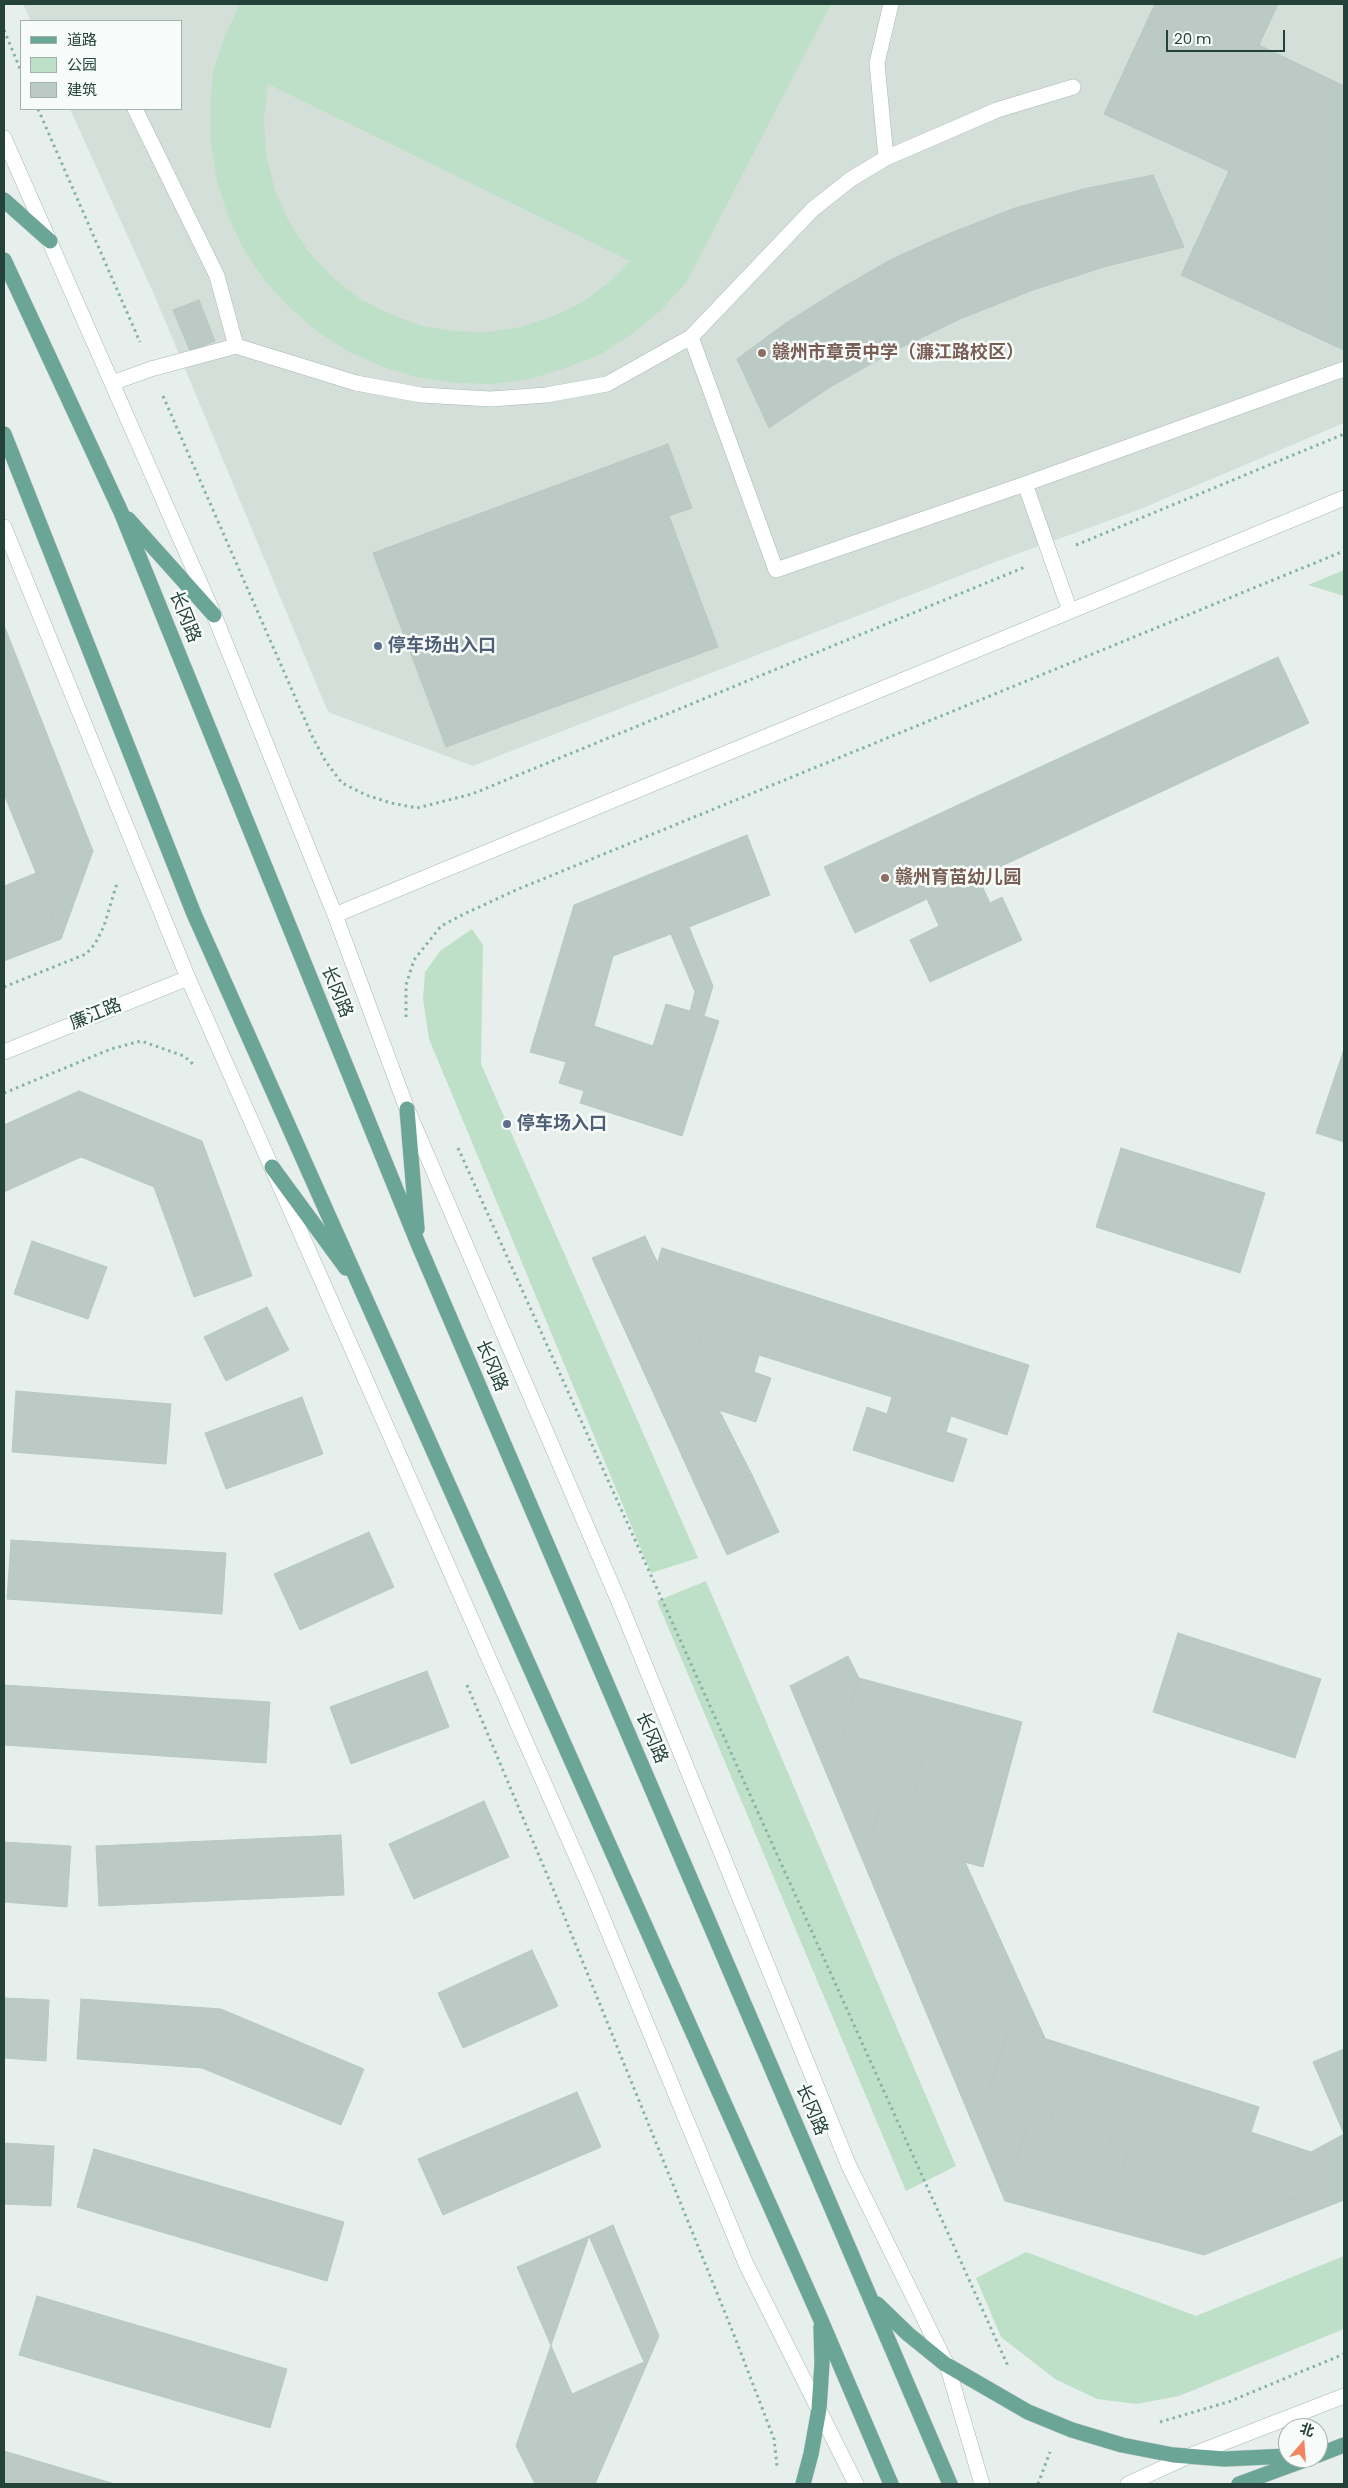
<!DOCTYPE html>
<html>
<head>
<meta charset="utf-8">
<style>
  body { margin:0 }
  #map { position:relative; width:1348px; height:2488px; overflow:hidden; background:#e6efeb; font-family:Poppins,"Noto Sans SC",sans-serif }
  canvas { display:block }
  .frame { position:absolute; inset:0; border:5px solid #24423a; pointer-events:none }
  .legend { position:absolute; left:20px; top:20px; width:162px; height:90px; box-sizing:border-box; background:#f7fbf9; border:1px solid #a3b1ad; margin:0; padding:6px 9px; list-style:none; font-size:15px; color:#24423a }
  .legend li { display:flex; align-items:center; gap:10px; height:25px }
  .legend b { width:25px; border:1px solid #a3b1ad }
  .north { position:absolute; left:1278px; top:2418px; width:50px; height:50px; box-sizing:border-box; background:#f7fbf9; border:1px solid #a3b1ad; border-radius:50%; rotate:18deg; font-size:14px; font-weight:700; line-height:20px; text-align:center; color:#24423a }
  .north::after { content:''; display:block; margin:auto; width:18px; height:22px; background:#f4845f; clip-path:polygon(50% 0,100% 100%,50% 72%,0 100%) }
  .scale { position:absolute; left:1166px; top:30px; width:119px; height:22px; box-sizing:border-box; border:2px solid #24423a; border-top:0; padding-left:6px; font-size:15px; line-height:18px; white-space:nowrap; color:#24423a; -webkit-text-stroke:4px #f7fbf9; paint-order:stroke }
</style>
</head>
<body>
<div id="map">
<canvas width="1348" height="2488"></canvas>
<div class="frame"></div>
<ul class="legend">
<li><b style="height:6px;background:#6aa596"></b>道路</li>
<li><b style="height:14px;background:#bfe0c8"></b>公园</li>
<li><b style="height:14px;background:#bbcac4"></b>建筑</li>
</ul>
<div class="north">北</div>
<div class="scale">20 m</div>
</div>
<script>
const context = document.querySelector('canvas').getContext('2d');
context.lineJoin = 'round';
function paint(path, color) { context.fillStyle = color; context.fill(path, 'evenodd'); }
const poly = rows => new Path2D(rows.map(r => 'M' + r).join(''));
function stroke(path, color, width, dash) { context.strokeStyle = color; context.lineWidth = width; context.lineCap = dash ? 'butt' : 'round'; context.setLineDash(dash || []); context.stroke(path); }
function write(font, color, halo, rows, align = 'center') {
  context.font = font + ' Poppins,"Noto Sans SC",sans-serif'; context.lineWidth = 5; context.setLineDash([]); context.textBaseline = 'middle'; context.strokeStyle = halo; context.fillStyle = color; for (const [text, x, y, turn = 0] of rows) {
    context.save(); context.translate(x, y); context.rotate((+turn || 0) * Math.PI / 180); context.textAlign = isNaN(turn) ? turn : align; if (halo) context.strokeText(text, 0, 0); context.fillText(text, 0, 0); context.restore();
  }
}
const built = poly([
  [23,4,1344,4,1344,423,1138,510,995,562,473,766,328,712,156,299,70,109,181,109,181,21,31,21]
]);
const green = poly([
  [240,4,831,4,686,283,661,310,632,334,601,354,566,368,530,379,494,384,457,383,419,378,383,367,349,352,318,332,290,308,265,281,244,250,228,216,217,181,211,145,210,108,213,71,225,36],
  [268,84,630,261,607,284,581,303,551,317,520,327,487,332,455,331,423,326,392,315,362,300,333,278,309,252,289,222,275,190,266,154,264,119],
  [1344,570,1344,596,1308,585],
  [472,929,483,945,481,1064,698,1558,651,1573,429,1039,423,999,425,972,440,951],
  [706,1581,956,2166,906,2191,657,1601],
  [1026,2252,1196,2316,1344,2256,1344,2329,1179,2396,1136,2404,1097,2399,1055,2379,1001,2337,976,2278]
]);
const building = poly([
  [1155,4,1278,4,1259,45,1344,86,1344,350,1181,275,1229,171,1104,114,1155,4],
  [1153,175,1184,247,1107,266,1033,290,960,319,894,351,830,387,769,428,737,359,786,323,838,290,892,259,948,234,1015,208,1083,189,1153,175],
  [199,300,215,341,190,351,173,310,199,300],
  [668,444,692,508,669,516,718,647,446,747,373,553,668,444],
  [4,625,93,851,36,873,4,794,4,676,11,653,4,650,4,625],
  [4,650,11,653,4,676,4,650],
  [1278,657,1309,723,978,877,990,903,1002,897,1022,940,930,982,910,940,939,926,927,899,855,933,824,867,1278,657],
  [747,835,770,895,689,927,713,986,704,1016,719,1021,682,1136,580,1103,584,1091,559,1083,566,1062,530,1052,574,905,747,835],
  [671,934,695,992,690,1011,666,1004,653,1046,594,1026,613,956,671,934],
  [93,851,61,939,36,873,93,851],
  [36,873,61,939,4,961,4,886,36,873],
  [1344,1049,1344,1142,1316,1133,1344,1049],
  [79,1091,202,1141,252,1276,194,1297,154,1187,81,1157,4,1192,4,1125,79,1091],
  [1121,1148,1265,1193,1240,1273,1096,1227,1121,1148],
  [645,1236,658,1264,641,1316,701,1336,695,1354,670,1346,656,1390,719,1410,752,1475,701,1498,592,1258,645,1236],
  [32,1241,107,1267,88,1319,14,1294,32,1241],
  [662,1248,1029,1365,1007,1435,951,1416,946,1432,967,1439,953,1482,853,1450,867,1407,887,1414,892,1397,759,1355,754,1372,771,1378,756,1422,656,1390,670,1346,695,1354,701,1336,641,1316,662,1248],
  [267,1307,289,1350,226,1381,204,1337,267,1307],
  [16,1391,171,1404,166,1464,12,1452,16,1391],
  [302,1397,323,1454,226,1489,205,1433,302,1397],
  [752,1475,779,1532,727,1555,701,1498,752,1475],
  [369,1532,394,1587,300,1630,274,1574,369,1532],
  [11,1540,226,1553,222,1614,7,1599,11,1540],
  [1178,1633,1321,1679,1295,1758,1153,1712,1178,1633],
  [848,1656,859,1678,842,1738,923,1760,913,1796,885,1788,871,1837,965,1862,1045,2038,1009,2027,989,2088,1055,2108,1049,2128,1029,2121,1016,2162,1116,2193,1128,2153,1108,2147,1114,2127,1229,2164,1224,2177,1295,2200,1311,2152,1344,2134,1344,2200,1204,2255,1005,2201,790,1686,848,1656],
  [427,1671,449,1727,351,1764,330,1707,427,1671],
  [859,1678,1022,1722,983,1867,871,1837,885,1788,913,1796,923,1760,842,1738,859,1678],
  [4,1685,270,1702,266,1763,4,1745,4,1685],
  [484,1801,509,1857,414,1899,389,1844,484,1801],
  [341,1835,344,1895,99,1906,96,1846,341,1835],
  [4,1842,71,1846,67,1907,4,1902,4,1842],
  [532,1950,558,2006,463,2048,438,1993,532,1950],
  [4,1998,49,2000,46,2061,4,2058,4,1998],
  [81,1999,221,2009,364,2069,341,2125,202,2068,77,2059,81,1999],
  [1009,2027,1259,2107,1251,2132,1311,2152,1295,2200,1224,2177,1229,2164,1114,2127,1108,2147,1128,2153,1116,2193,1016,2162,1029,2121,1049,2128,1055,2108,989,2088,1009,2027],
  [1344,2049,1344,2134,1313,2062,1344,2049],
  [577,2092,601,2147,443,2215,418,2159,577,2092],
  [4,2143,54,2146,51,2206,4,2204,4,2143],
  [94,2149,344,2222,327,2281,77,2207,94,2149],
  [613,2225,659,2336,595,2484,535,2484,516,2446,589,2236,613,2225],
  [589,2236,644,2362,572,2394,517,2267,589,2236],
  [37,2296,287,2369,270,2428,19,2355,37,2296],
  [4,2451,115,2484,4,2484,4,2451]
]);
const path = poly([
  [4,30,21,71],
  [38,109,140,342],
  [163,396,313,738,326,762,342,783,366,795,391,803,417,808,472,794,1025,567],
  [1076,545,1344,434],
  [4,987,86,954,95,944,104,926,117,883],
  [406,1017,406,985,414,960,441,926,464,914,516,890,1344,551],
  [4,1093,111,1049,141,1041,184,1056,194,1065],
  [458,1148,1008,2366],
  [467,1685,556,1896,734,2335,774,2439,777,2466],
  [1160,2422,1228,2402,1344,2354],
  [1038,2484,1050,2452]
]);
const minor = poly([
  [135,109,217,276,236,346],
  [4,138,214,615,335,915,407,1109,620,1604,849,2166,947,2365,982,2484],
  [886,158,877,63,891,4],
  [112,383,151,369,236,346,356,383,421,395,491,399,546,395,607,384,691,337],
  [1025,484,1344,369],
  [4,527,188,978,589,1885,746,2264,856,2484],
  [1070,611,1025,484,776,570,691,337,813,209,851,179,886,158,997,110,1073,87],
  [335,915,1344,498],
  [4,1052,188,978],
  [1128,2484,1189,2456,1344,2396]
]);
const major = poly([
  [4,200,50,241],
  [4,260,121,512,419,1246,950,2484],
  [4,434,194,914,820,2318,891,2484],
  [128,519,214,615],
  [407,1109,417,1229],
  [272,1167,346,1268],
  [877,2304,908,2334,945,2364,1028,2412,1072,2430,1122,2445,1173,2455,1225,2459,1288,2456],
  [1318,2455,1344,2445],
  [803,2484,811,2454,819,2409,822,2363,821,2327],
  [1239,2484,1310,2458]
]);
const markers = [
  [762,353,5,"#8d6e63"],
  [378,646,5,"#5c6f8a"],
  [885,878,5,"#8d6e63"],
  [507,1124,5,"#5c6f8a"]
];
const educationNames = [
  ["赣州市章贡中学（濂江路校区）",772,353],
  ["赣州育苗幼儿园",895,878]
];
const streetNames = [
  ["长冈路",184,617,68],
  ["长冈路",336,992,68],
  ["廉江路",96,1015,-22],
  ["长冈路",491,1366,67],
  ["长冈路",651,1738,67],
  ["长冈路",811,2110,67]
];
const serviceNames = [
  ["停车场出入口",388,646],
  ["停车场入口",517,1124]
];
paint(built, '#d4dfda');
paint(green, '#bfe0c8');
paint(building, '#bbcac4');
stroke(building, '#b8c9c2', 1);
stroke(minor, '#a8b8b2', 16);
stroke(major, '#c2cac8', 16);
stroke(path, '#86b3a5', 3, [2.5, 4]);
stroke(minor, '#fff', 15);
stroke(major, '#6aa596', 15);
for (const [x, y, r, color] of markers) { const dot = new Path2D(); dot.arc(x, y, r, 0, 2 * Math.PI); context.fillStyle = color; context.fill(dot); stroke(dot, '#f7fbf9', 2); }
write('bold 18px', '#785e54', '#f7fbf9', educationNames, 'left');
write('18px', '#24423a', '#f7fbf9', streetNames);
write('bold 18px', '#4e5e75', '#f7fbf9', serviceNames, 'left');
</script>
</body>
</html>
